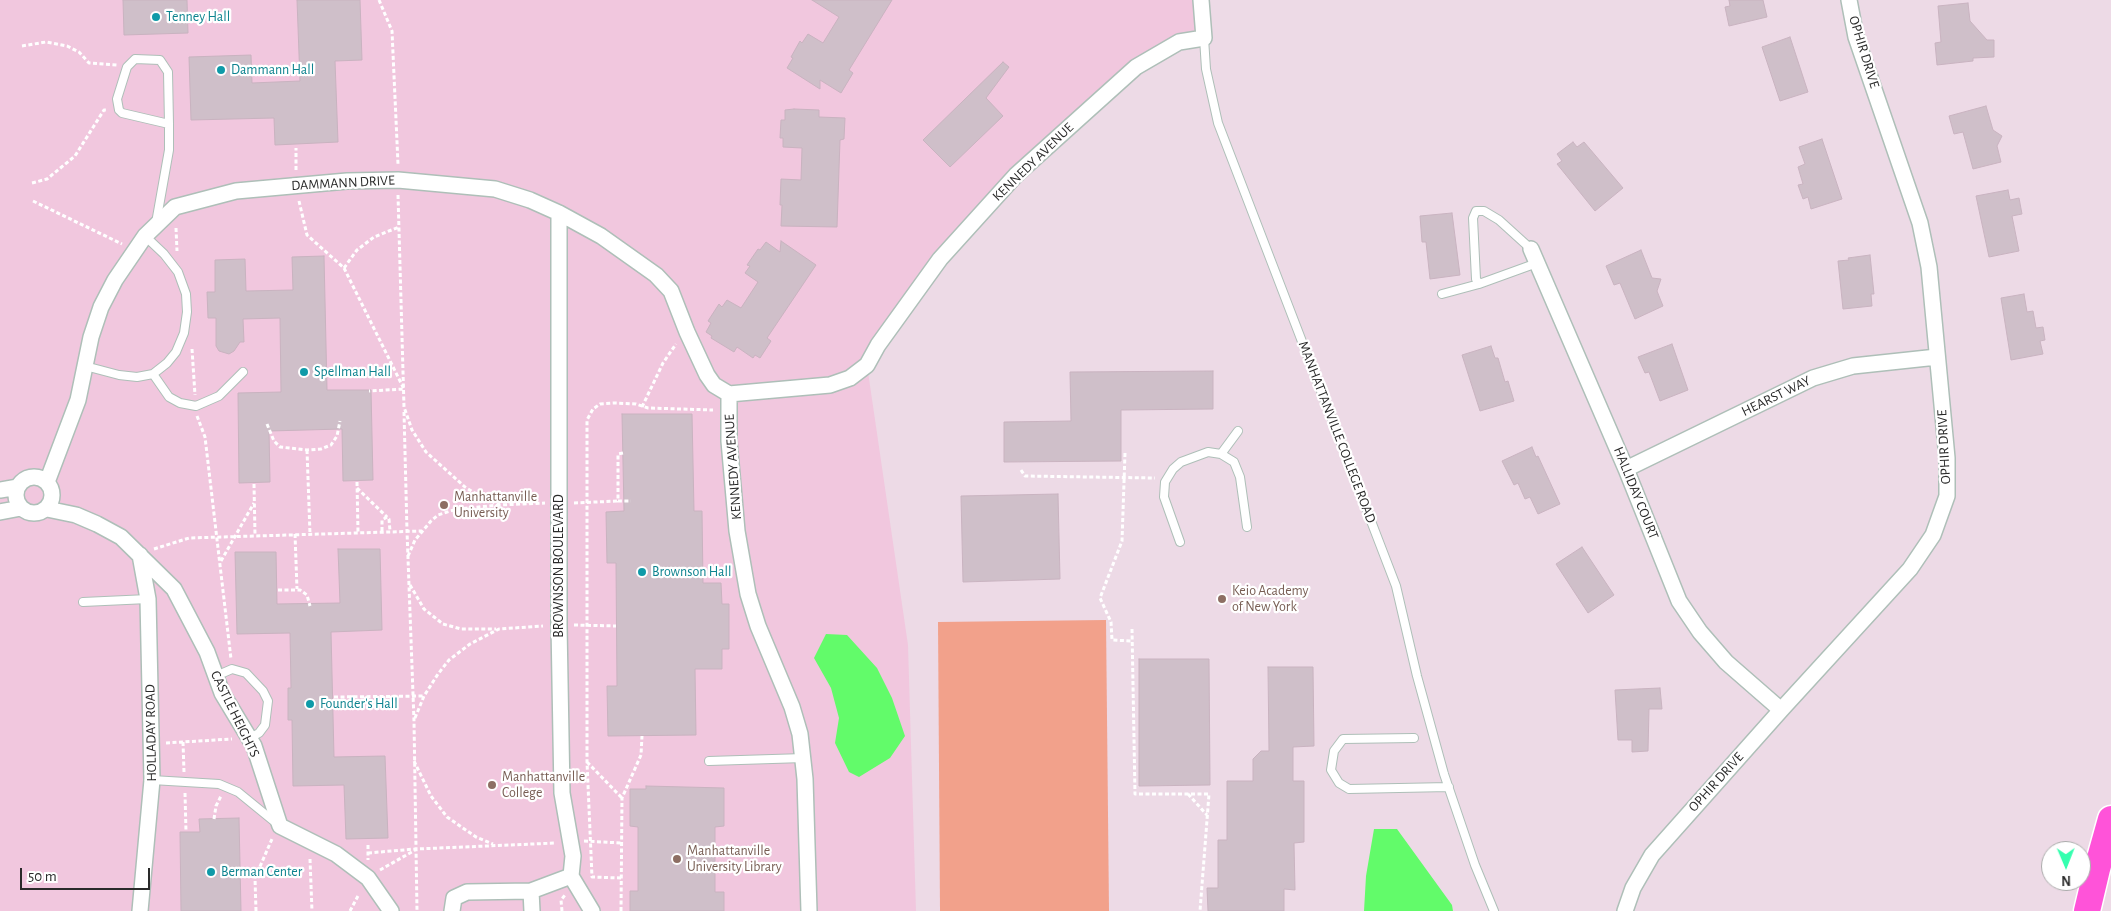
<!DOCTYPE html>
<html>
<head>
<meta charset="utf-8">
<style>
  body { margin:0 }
  #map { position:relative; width:2111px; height:911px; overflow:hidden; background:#eddae6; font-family:"Alegreya Sans",sans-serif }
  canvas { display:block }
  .north { position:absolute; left:2041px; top:841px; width:50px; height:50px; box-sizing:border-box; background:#fff; border:1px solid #aaa; border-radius:50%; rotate:179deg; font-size:14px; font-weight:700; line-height:20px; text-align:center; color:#2a2a2a }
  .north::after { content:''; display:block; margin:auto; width:18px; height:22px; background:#35ffaf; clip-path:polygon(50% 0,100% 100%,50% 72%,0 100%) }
  .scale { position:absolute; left:20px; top:868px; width:130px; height:22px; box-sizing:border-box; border:2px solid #2a2a2a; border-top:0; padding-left:6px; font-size:15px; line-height:18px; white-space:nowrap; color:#2a2a2a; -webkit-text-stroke:4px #fff; paint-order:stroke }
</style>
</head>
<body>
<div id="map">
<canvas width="2111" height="911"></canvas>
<div class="north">N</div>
<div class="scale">50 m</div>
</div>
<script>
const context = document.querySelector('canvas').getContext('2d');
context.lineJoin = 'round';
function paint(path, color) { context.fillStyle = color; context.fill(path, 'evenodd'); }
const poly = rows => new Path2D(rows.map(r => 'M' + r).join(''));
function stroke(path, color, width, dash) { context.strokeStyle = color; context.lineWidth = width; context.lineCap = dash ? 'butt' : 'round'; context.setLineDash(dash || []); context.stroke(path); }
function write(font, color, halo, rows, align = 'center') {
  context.font = font + ' "Alegreya Sans",sans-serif'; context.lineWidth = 4.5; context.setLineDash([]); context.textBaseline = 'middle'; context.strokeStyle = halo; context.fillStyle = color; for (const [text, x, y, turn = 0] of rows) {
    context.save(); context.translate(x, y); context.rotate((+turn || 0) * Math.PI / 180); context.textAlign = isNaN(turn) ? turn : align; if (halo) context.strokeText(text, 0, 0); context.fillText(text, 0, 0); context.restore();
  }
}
const education = poly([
  [0,0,1202,0,1204,38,1136,67,940,259,867,365,908,645,916,911,0,911]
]);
const pitch = poly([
  [1106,620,1109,911,940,911,938,622]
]);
const water = poly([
  [826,634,847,635,877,668,892,698,905,736,890,758,859,777,849,772,835,743,839,718,831,688,814,658],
  [1374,829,1397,829,1452,905,1453,911,1364,911,1366,876]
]);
const building = poly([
  [123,0,187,0,188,33,124,35,123,0],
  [297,0,360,0,362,60,335,61,338,142,275,145,274,118,191,120,189,57,251,55,252,83,300,81,297,0],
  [812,0,892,0,849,70,853,73,841,93,820,80,820,89,787,68,793,58,791,57,800,41,802,43,808,34,823,43,839,17,812,0],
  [1729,0,1763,0,1767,17,1729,26,1725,7,1730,6,1729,0],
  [1968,3,1970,21,1987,40,1994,40,1994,57,1973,58,1973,61,1937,65,1935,43,1941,42,1938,6,1968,3],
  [1790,37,1808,92,1780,101,1762,47,1790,37],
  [1003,62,1009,67,986,98,1003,116,950,167,923,140,1003,62],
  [1986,106,1993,130,2002,136,1997,146,2001,162,1973,169,1963,132,1954,134,1949,116,1986,106],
  [794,109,819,110,819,117,845,118,844,139,840,140,837,227,781,226,782,205,780,205,781,179,801,180,802,148,783,147,783,138,780,138,781,120,785,120,785,110,794,109],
  [1822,139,1842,199,1811,209,1808,197,1803,199,1798,185,1803,184,1798,167,1805,164,1799,147,1822,139],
  [1573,142,1577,147,1584,142,1623,188,1595,211,1557,164,1562,161,1557,154,1573,142],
  [2008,190,2010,200,2019,198,2022,214,2012,216,2019,251,1989,257,1976,196,2008,190],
  [1452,213,1460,275,1430,279,1426,242,1422,242,1420,216,1452,213],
  [781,241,816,265,767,338,771,341,760,358,755,355,753,358,737,347,734,352,711,338,712,336,706,332,711,323,708,321,719,304,722,307,727,300,741,308,758,282,745,273,750,266,747,265,758,249,760,250,766,242,780,252,781,241],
  [1641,250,1652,278,1661,279,1657,291,1663,306,1635,319,1620,283,1614,285,1606,266,1641,250],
  [1870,255,1874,294,1871,294,1872,306,1843,309,1838,261,1849,260,1848,258,1870,255],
  [324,256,327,390,371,390,373,480,343,481,342,429,269,431,270,482,239,483,238,393,281,392,280,318,243,319,244,342,240,342,234,351,229,354,219,351,216,346,216,318,208,318,207,292,215,292,215,260,245,259,246,291,293,290,292,257,324,256],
  [2024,294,2027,312,2033,311,2036,328,2043,327,2045,340,2040,341,2043,354,2011,360,2001,298,2024,294],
  [1672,344,1688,390,1660,401,1649,372,1645,373,1638,357,1672,344],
  [1491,346,1495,358,1498,358,1505,382,1508,381,1514,401,1480,411,1462,355,1491,346],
  [1213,371,1213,409,1121,410,1121,461,1004,462,1004,422,1071,421,1070,372,1213,371],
  [622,414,692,414,694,511,702,511,703,583,721,583,722,604,729,604,729,649,722,649,722,669,695,669,696,735,608,736,607,686,617,686,616,563,607,563,606,512,624,511,622,414],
  [1532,447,1536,457,1538,456,1560,504,1538,514,1530,497,1525,499,1518,483,1514,485,1502,461,1532,447],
  [1058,494,1060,579,963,582,961,496,1058,494],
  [1582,547,1614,595,1588,613,1556,564,1582,547],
  [338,549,380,549,382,630,331,632,334,757,385,756,388,838,346,839,344,785,293,786,292,720,288,720,288,688,291,688,290,633,237,634,235,552,276,552,277,604,340,603,338,549],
  [1139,659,1209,659,1210,785,1139,786,1139,659],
  [1268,667,1313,667,1314,746,1293,747,1293,781,1304,781,1304,842,1294,843,1295,890,1284,889,1284,911,1208,911,1207,888,1218,888,1218,840,1227,840,1227,781,1253,781,1253,759,1261,751,1269,751,1268,667],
  [1660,688,1662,709,1649,709,1648,751,1632,752,1632,740,1618,740,1615,690,1660,688],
  [646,786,724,788,724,826,715,827,715,892,724,892,724,911,630,911,630,891,638,891,638,827,630,826,630,789,646,789,646,786],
  [239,818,241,911,181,911,180,832,200,832,199,819,239,818]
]);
const path = poly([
  [379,0,392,31,398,164],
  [22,46,46,42,67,46,79,52,89,63,117,65],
  [296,170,296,148],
  [32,183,47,179,75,156,104,110,108,110],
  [398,195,404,407,412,430,426,452,465,487,481,497,500,505,545,503],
  [33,201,122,244],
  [299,201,307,235,344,268,404,389,369,391],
  [176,228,177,251],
  [344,268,357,250,374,237,399,227],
  [192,349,195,395],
  [642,407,663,363,676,344],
  [404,412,407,531,414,721,417,911],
  [197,416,205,437,231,659],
  [267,424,274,441,280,447,307,450,321,449,331,445,337,436,340,421],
  [307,450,310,534],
  [623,453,618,454,618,501,631,501],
  [1125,453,1122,541,1100,598,1111,622,1112,640,1132,641],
  [1021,470,1025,476,1155,478],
  [357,482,358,532],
  [254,484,255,535],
  [357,488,387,517],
  [574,503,618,501],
  [382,531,382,520,387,517,389,519,390,531],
  [295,534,297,589],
  [154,549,189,538,422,531],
  [408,556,415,540,431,521,438,515,457,509,499,505],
  [221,561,254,503],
  [410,585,424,609,443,624,461,629,496,629],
  [278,590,300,590,307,595,310,606],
  [574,625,616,626],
  [1132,629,1135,794,1209,794,1200,911],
  [334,697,424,696],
  [415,718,424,696,438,674,449,660,470,644,499,629,543,626],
  [183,742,184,772],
  [166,743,232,739],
  [414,761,431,796,447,817,476,837,493,844],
  [587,762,622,798],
  [185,793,186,832],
  [1188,794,1207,815],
  [214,819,216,806,221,796],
  [584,841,621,843],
  [368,845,368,860],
  [368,853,415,849],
  [310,859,312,911],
  [380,870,417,849,556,843],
  [621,878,592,877,587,762,587,420,593,409,600,404,614,403,636,404,648,408,713,410],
  [256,911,255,878,272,839],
  [350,911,359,894],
  [562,911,561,900,565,895],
  [621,911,622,798,641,755,642,736]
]);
const service = poly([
  [1204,38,1206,69,1218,123,1396,586,1417,676,1444,774,1475,865,1494,911],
  [156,223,169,150,169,124,168,72,160,60,135,59,127,67,117,99,119,110,122,113,169,124],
  [1531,249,1499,220,1484,211,1476,211,1473,218,1476,279,1479,284,1537,263],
  [1442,294,1479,284],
  [85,366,119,375,137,377,153,374,167,363,176,352,184,333,187,312,186,294,178,272,164,254,145,236],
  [153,374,169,397,180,403,196,406,219,396,243,372],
  [1221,454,1238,431],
  [1180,542,1164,497,1165,482,1173,469,1181,462,1208,452,1221,454,1234,462,1240,477,1247,527],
  [83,602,148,599],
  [216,676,232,669,246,673,263,691,268,701,265,725,259,733,250,738],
  [1414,738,1343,739,1334,751,1331,770,1339,783,1349,789,1449,787],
  [709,761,804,758],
  [152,780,219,784,238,792,276,823]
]);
const minor = poly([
  [559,213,559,625,562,793,573,856,571,876,592,911],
  [1531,249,1626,469,1679,601,1700,632,1726,662,1781,710],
  [729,394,830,385,850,378,867,365,878,345,940,259,1016,175,1136,67,1179,42,1204,38,1201,0],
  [729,394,729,441,737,531,748,594,758,626,792,707,800,734,805,779,809,911],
  [1626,469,1813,378,1853,366,1937,357],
  '16 495a18 18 0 1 1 36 0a18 18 0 1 1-36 0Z',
  [47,482,78,400,91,337,101,307,115,280,145,236,175,207,236,191,347,181,398,180,495,189,530,200,559,213,601,236,656,275,671,291,687,332,707,375,714,385,729,394],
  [0,490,18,487],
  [47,509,76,515,97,524,121,537,174,589,207,652,222,693,254,746,280,826,336,854,368,878,391,911],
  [0,512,21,508],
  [531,891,532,911],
  [140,911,152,780,148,599,140,555],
  [452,911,454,898,467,892,531,891,571,876],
  [1625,911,1633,888,1652,855,1781,710,1910,569,1933,535,1947,496,1947,458,1929,267,1920,223,1856,37,1849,0]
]);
const motorway = poly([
  [2087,911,2097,869,2111,819]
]);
const markers = [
  [156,17,5,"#0f9aa8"],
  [221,70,5,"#0f9aa8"],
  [304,372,5,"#0f9aa8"],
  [444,505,5,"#8d6e63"],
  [642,572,5,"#0f9aa8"],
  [1222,599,5,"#8d6e63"],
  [310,704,5,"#0f9aa8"],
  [492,785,5,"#8d6e63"],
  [677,859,5,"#8d6e63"],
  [211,872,5,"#0f9aa8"]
];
const cultureNames = [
  ["Tenney Hall",166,17],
  ["Dammann Hall",231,70],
  ["Spellman Hall",314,372],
  ["Brownson Hall",652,572],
  ["Founder's Hall",320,704],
  ["Berman Center",221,872]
];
const streetNames = [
  ["OPHIR DRIVE",1864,52,73],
  ["KENNEDY AVENUE",1033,162,-44],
  ["DAMMANN DRIVE",343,183,-3],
  ["HEARST WAY",1776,396,-26],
  ["MANHATTANVILLE COLLEGE ROAD",1337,432,69],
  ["OPHIR DRIVE",1944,447,-93],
  ["KENNEDY AVENUE",733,467,-94],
  ["HALLIDAY COURT",1636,493,68],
  ["BROWNSON BOULEVARD",559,566,-90],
  ["CASTLE HEIGHTS",235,714,64],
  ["HOLLADAY ROAD",151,733,-91],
  ["OPHIR DRIVE",1716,782,-48]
];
const educationNames = [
  ["Manhattanville",454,497],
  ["University",454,513],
  ["Keio Academy",1232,591],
  ["of New York",1232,607],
  ["Manhattanville",502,777],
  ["College",502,793],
  ["Manhattanville",687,851],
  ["University Library",687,867]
];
paint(education, '#f1c7de');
paint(pitch, '#f2a18b');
paint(water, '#62fb6a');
paint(building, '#cfbfc9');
stroke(building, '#c9b3c0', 1);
stroke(service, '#aebfb8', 10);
stroke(minor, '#aebfb8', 18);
stroke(motorway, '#fff', 29);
stroke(path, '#fff', 3, [4, 2.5]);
stroke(service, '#fff', 8);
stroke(minor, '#fff', 15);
stroke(motorway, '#ff53d9', 26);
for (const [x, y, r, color] of markers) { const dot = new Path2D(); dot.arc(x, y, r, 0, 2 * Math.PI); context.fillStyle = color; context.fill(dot); stroke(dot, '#fff', 2); }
write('14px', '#0d838f', '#fff', cultureNames, 'left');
write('14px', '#2a2a2a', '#fff', streetNames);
write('14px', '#785e54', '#fff', educationNames, 'left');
</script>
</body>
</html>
